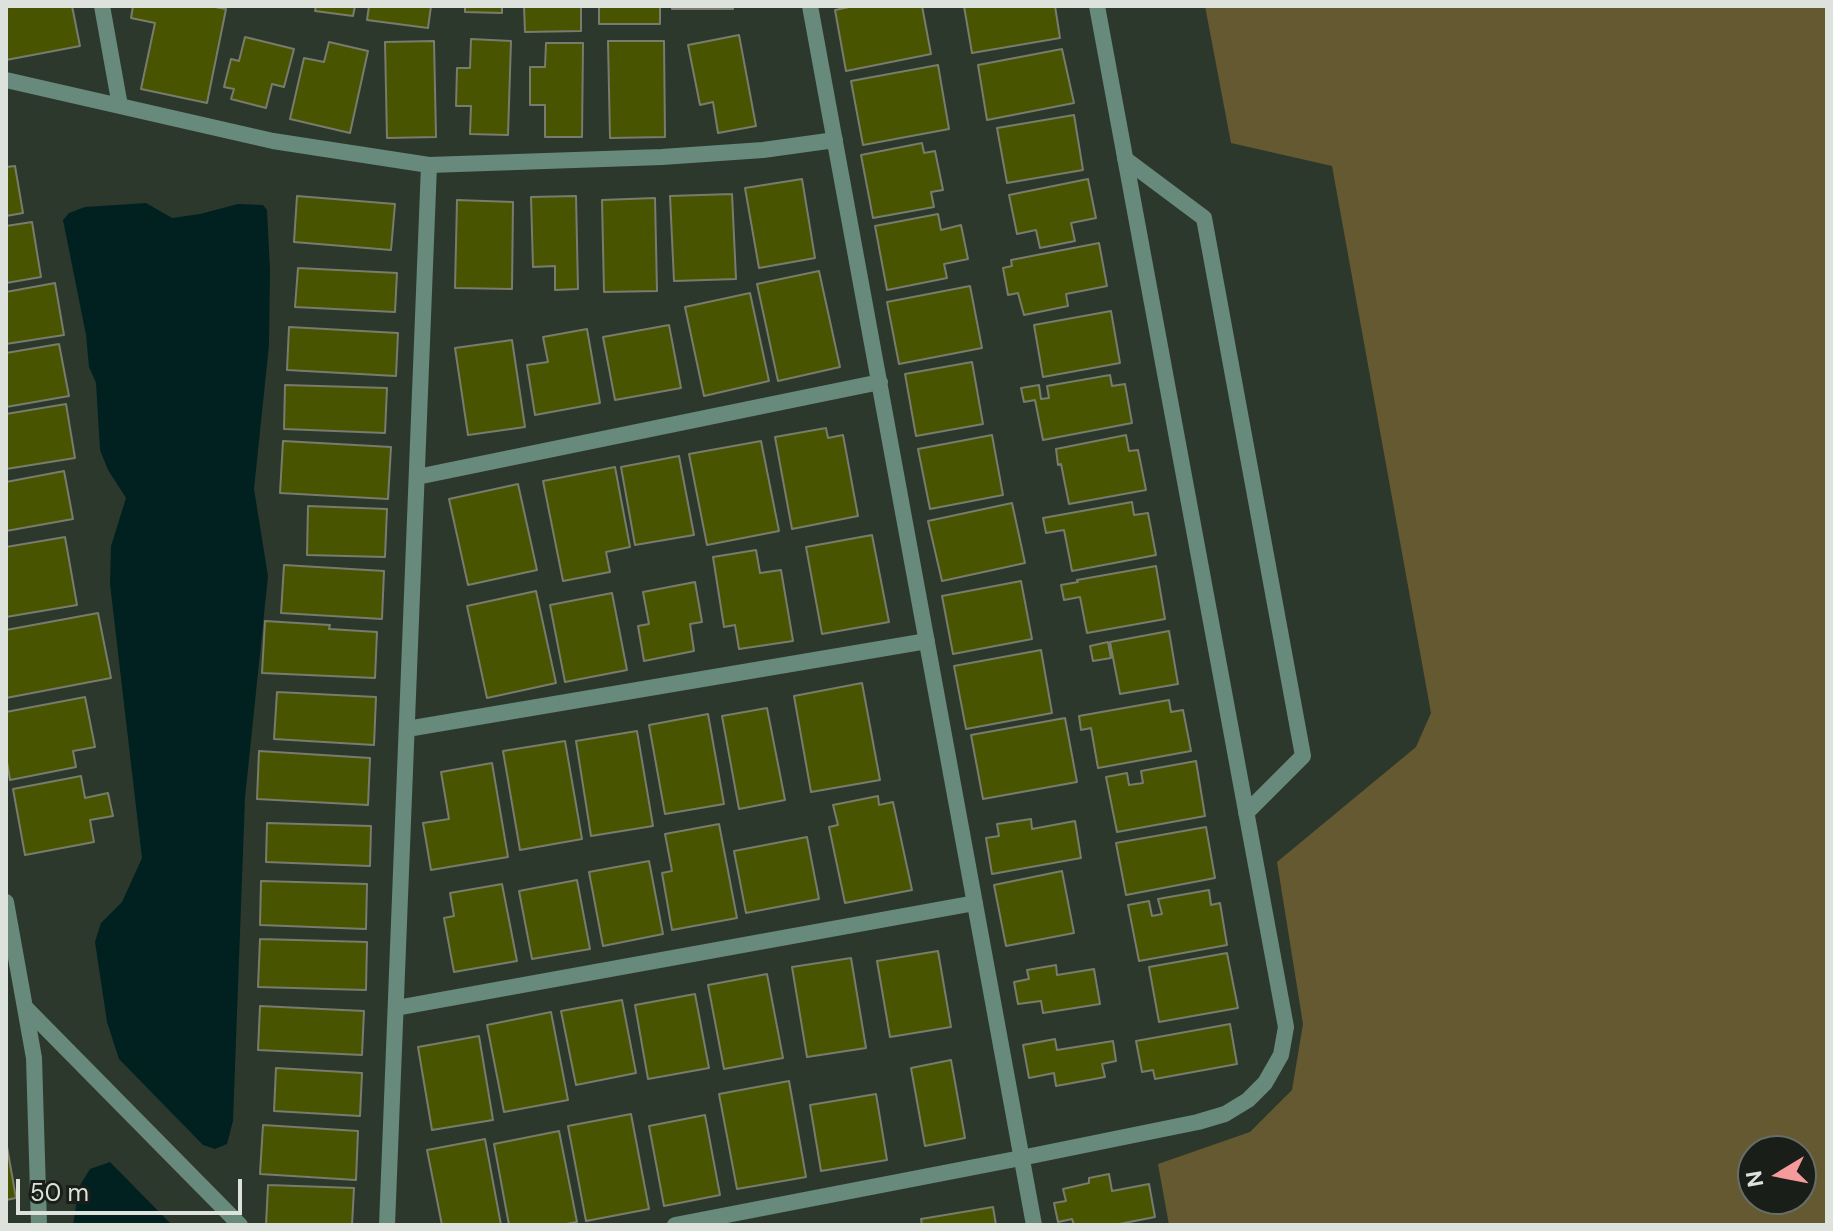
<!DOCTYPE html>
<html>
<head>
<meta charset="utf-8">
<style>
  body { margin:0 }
  #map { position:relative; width:1833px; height:1231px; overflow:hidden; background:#2d382d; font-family:"DM Sans",sans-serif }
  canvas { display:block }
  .frame { position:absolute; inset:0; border:8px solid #dde3dc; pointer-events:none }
  .north { position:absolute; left:1737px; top:1135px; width:80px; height:80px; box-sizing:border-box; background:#191e19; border:2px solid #676d67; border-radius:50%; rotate:260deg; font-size:22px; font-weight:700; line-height:32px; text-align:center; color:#dde3dc }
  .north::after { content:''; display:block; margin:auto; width:28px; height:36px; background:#f59b9b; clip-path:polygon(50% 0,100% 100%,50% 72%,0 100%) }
  .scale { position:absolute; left:16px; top:1179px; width:226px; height:36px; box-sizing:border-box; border:4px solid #dde3dc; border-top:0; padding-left:10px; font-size:24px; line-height:28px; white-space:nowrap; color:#dde3dc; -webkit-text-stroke:6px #191e19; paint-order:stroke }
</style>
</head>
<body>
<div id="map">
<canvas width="1833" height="1231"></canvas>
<div class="frame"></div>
<div class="north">N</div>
<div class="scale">50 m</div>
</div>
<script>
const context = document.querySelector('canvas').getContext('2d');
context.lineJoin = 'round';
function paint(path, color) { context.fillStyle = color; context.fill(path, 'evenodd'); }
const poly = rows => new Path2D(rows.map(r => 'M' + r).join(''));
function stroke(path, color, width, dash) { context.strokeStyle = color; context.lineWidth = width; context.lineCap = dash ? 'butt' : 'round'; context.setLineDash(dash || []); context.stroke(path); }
const green = poly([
  [1205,6,1827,6,1827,1225,1169,1225,1158,1164,1250,1132,1292,1090,1303,1024,1277,862,1416,747,1431,713,1332,166,1231,143],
  [1753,1151,1801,1151,1801,1199,1753,1199]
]);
const water = poly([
  [146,203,172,218,200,214,238,204,263,205,267,210,270,270,269,345,254,489,268,576,245,798,233,1121,227,1144,215,1149,203,1145,119,1059,107,1022,95,942,101,923,122,902,142,858,110,584,111,546,126,498,108,470,100,450,96,383,89,367,86,335,63,220,69,213,85,207],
  [110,1162,172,1225,73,1225,79,1187,90,1169]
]);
const building = poly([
  [6,6,72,6,80,46,6,60,6,6],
  [133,6,209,6,226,9,207,103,141,89,155,23,131,18,133,6],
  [316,6,355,6,353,16,315,11,316,6],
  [369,6,431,6,428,28,367,20,369,6],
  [465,6,502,6,502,13,465,12,465,6],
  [524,6,581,6,581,31,525,32,524,6],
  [599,6,660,6,660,24,599,24,599,6],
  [672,6,733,6,733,9,672,9,672,6],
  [854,6,922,6,931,54,846,71,835,10,854,6],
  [964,6,1055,6,1060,38,972,53,964,6],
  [739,35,756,126,718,133,713,102,700,105,688,45,739,35],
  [245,37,294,49,284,87,272,84,266,108,231,99,234,89,224,87,231,59,239,61,245,37],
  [471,39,511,41,508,135,470,134,471,106,456,106,457,68,470,68,471,39],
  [434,41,436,137,387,138,385,42,434,41],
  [608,41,664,41,665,137,610,138,608,41],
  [329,42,368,51,350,133,290,119,304,58,324,62,329,42],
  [546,43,583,43,582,137,545,137,545,105,530,105,530,67,545,67,546,43],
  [1062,49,1074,103,987,120,978,65,1062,49],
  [938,65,949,129,863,145,851,81,938,65],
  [1074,115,1083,170,1007,183,997,128,1074,115],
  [922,143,924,153,935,151,943,190,931,192,934,207,873,218,861,155,922,143],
  [15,166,23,213,6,216,6,167,15,166],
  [802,179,815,258,759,268,745,188,802,179],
  [1088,179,1096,218,1071,223,1075,241,1040,248,1036,230,1017,234,1009,195,1088,179],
  [732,194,736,279,674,281,670,196,732,194],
  [297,196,395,204,391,250,294,242,297,196],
  [576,196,578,289,555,290,555,266,533,267,531,197,576,196],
  [655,198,657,291,604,292,602,200,655,198],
  [457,200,513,202,512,289,455,288,457,200],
  [938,214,941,230,961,225,968,259,944,264,947,278,887,290,875,226,938,214],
  [32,222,41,277,6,283,6,226,32,222],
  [1099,243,1107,286,1066,294,1068,306,1024,315,1018,293,1008,295,1003,268,1012,266,1011,260,1099,243],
  [298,268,397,273,395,312,295,307,298,268],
  [819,271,840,367,778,381,757,284,819,271],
  [55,283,64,335,6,344,6,292,55,283],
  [970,286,982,348,899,364,887,302,970,286],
  [750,293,769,381,704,396,685,307,750,293],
  [1111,311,1120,363,1043,377,1034,325,1111,311],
  [669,325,681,388,615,400,603,337,669,325],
  [289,327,398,333,396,376,287,370,289,327],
  [587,329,600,403,535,415,527,365,548,362,543,337,587,329],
  [512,340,525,427,468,435,455,348,512,340],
  [59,344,69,396,6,407,6,353,59,344],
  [972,362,983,424,916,436,905,374,972,362],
  [1110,375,1112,386,1125,384,1132,423,1043,440,1035,400,1024,402,1021,388,1039,385,1041,399,1049,398,1047,386,1110,375],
  [285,385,387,388,385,433,284,429,285,385],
  [66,404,75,458,6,469,6,414,66,404],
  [826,428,828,438,843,435,858,516,792,529,775,437,826,428],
  [992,435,1003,495,930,509,918,449,992,435],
  [1126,435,1129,451,1138,450,1146,490,1069,504,1061,464,1058,465,1056,449,1126,435],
  [283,441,391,447,388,499,280,493,283,441],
  [761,441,779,531,707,545,689,454,761,441],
  [679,456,694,535,635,545,621,467,679,456],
  [615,467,630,547,606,552,610,572,563,581,543,481,615,467],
  [64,471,73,519,6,531,6,482,64,471],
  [518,484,537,570,468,585,449,499,518,484],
  [1132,502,1134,515,1148,513,1156,555,1072,571,1064,530,1046,533,1043,518,1132,502],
  [1012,503,1025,563,942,581,928,521,1012,503],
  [308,506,387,509,385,557,307,555,308,506],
  [872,535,889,622,822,634,806,547,872,535],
  [65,537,77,605,6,617,6,547,65,537],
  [756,550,760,573,781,570,793,641,739,649,735,625,724,627,713,557,756,550],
  [284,565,384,571,382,619,281,613,284,565],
  [1156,566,1165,619,1087,633,1080,597,1064,600,1061,585,1078,582,1077,580,1156,566],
  [1021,581,1032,639,953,654,942,596,1021,581],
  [695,582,702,622,690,624,694,651,644,661,638,626,649,624,643,592,695,582],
  [536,591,556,683,487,698,467,606,536,591],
  [612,593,627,670,565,682,550,605,612,593],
  [98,613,111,678,6,698,6,630,98,613],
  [265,621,330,625,329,629,377,632,375,678,262,673,265,621],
  [1169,631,1178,684,1120,694,1110,642,1169,631],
  [1108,642,1111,658,1093,661,1090,646,1108,642],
  [1041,650,1052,713,966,729,954,666,1041,650],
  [862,683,880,780,811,792,794,696,862,683],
  [277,692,376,697,374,745,274,739,277,692],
  [85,697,95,747,73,751,76,767,10,780,6,756,6,712,85,697],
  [1169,700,1171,712,1183,710,1191,751,1098,768,1091,728,1081,730,1079,716,1169,700],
  [767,708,785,800,739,809,722,716,767,708],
  [708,714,724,804,665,814,649,725,708,714],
  [1065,718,1077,782,983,799,971,735,1065,718],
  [637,731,653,826,591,836,576,741,637,731],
  [565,741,582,839,520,850,503,751,565,741],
  [259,751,370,758,368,805,257,799,259,751],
  [1196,761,1205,816,1117,832,1106,777,1127,773,1129,785,1143,783,1141,771,1196,761],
  [492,763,508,857,431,870,423,823,449,819,441,772,492,763],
  [81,776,85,798,108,793,113,816,90,820,94,842,25,855,13,789,81,776],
  [878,796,879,805,893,802,912,890,845,903,829,827,838,825,833,805,878,796],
  [1031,819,1032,829,1075,821,1081,858,992,874,986,838,999,836,997,824,1031,819],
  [267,823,371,826,370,866,266,862,267,823],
  [719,824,737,918,672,930,662,873,672,871,665,834,719,824],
  [1206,827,1215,878,1126,895,1116,843,1206,827],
  [807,837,819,899,746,913,734,851,807,837],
  [649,861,663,934,603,946,589,872,649,861],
  [1062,871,1074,933,1006,946,994,885,1062,871],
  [577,880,590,949,532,959,519,891,577,880],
  [261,881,367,884,366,929,260,925,261,881],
  [502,884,517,961,454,972,444,918,454,916,450,893,502,884],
  [1209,890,1211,905,1220,903,1227,945,1139,961,1128,905,1149,901,1152,916,1162,914,1158,899,1209,890],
  [260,939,367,942,366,990,258,987,260,939],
  [938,951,951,1027,890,1037,877,961,938,951],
  [1227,953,1238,1008,1159,1022,1149,967,1227,953],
  [851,958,866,1048,807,1057,792,967,851,958],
  [1056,965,1057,975,1094,969,1100,1004,1043,1013,1041,1001,1018,1004,1014,982,1029,979,1027,970,1056,965],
  [767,974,783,1058,724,1069,708,985,767,974],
  [695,994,709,1068,648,1079,635,1005,695,994],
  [622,1000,636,1073,576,1085,561,1011,622,1000],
  [260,1006,364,1011,362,1055,258,1050,260,1006],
  [551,1012,568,1100,504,1112,487,1025,551,1012],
  [1230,1024,1237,1064,1155,1079,1153,1070,1142,1072,1136,1041,1230,1024],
  [479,1036,493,1120,432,1130,418,1047,479,1036],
  [1055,1039,1057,1050,1113,1041,1116,1061,1102,1064,1105,1077,1056,1086,1054,1073,1029,1078,1023,1045,1055,1039],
  [951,1060,965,1138,925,1146,911,1068,951,1060],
  [276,1068,362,1073,360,1116,274,1111,276,1068],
  [789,1081,806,1177,737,1189,719,1094,789,1081],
  [876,1094,887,1160,821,1171,810,1105,876,1094],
  [631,1114,649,1209,586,1221,568,1126,631,1114],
  [705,1115,720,1195,664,1206,649,1126,705,1115],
  [263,1125,358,1131,356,1180,260,1174,263,1125],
  [559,1131,577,1222,561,1225,509,1225,494,1144,559,1131],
  [485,1139,501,1225,442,1225,427,1150,485,1139],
  [6,1141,16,1198,6,1200,6,1141],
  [1109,1174,1112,1191,1149,1184,1155,1217,1114,1225,1074,1225,1072,1219,1058,1222,1054,1203,1066,1201,1063,1189,1089,1183,1089,1178,1109,1174],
  [268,1185,354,1188,352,1225,266,1225,268,1185],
  [993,1207,996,1225,922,1225,921,1219,993,1207]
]);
const lane = poly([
  [102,6,120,106],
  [810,6,1034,1225],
  [6,80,273,141,429,165,662,157,763,150,835,140],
  [1125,159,1204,218,1303,756,1246,813],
  [417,477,880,382],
  [407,729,927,641],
  [6,902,34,1058,39,1225],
  [25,1007,240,1225],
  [396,1008,975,903],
  [387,1225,429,165],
  [675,1225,1021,1158,1198,1122,1225,1114,1248,1100,1265,1083,1281,1055,1286,1027,1097,6]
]);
paint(green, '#655931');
paint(water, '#002120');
paint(building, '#485400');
stroke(building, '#787c6c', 2);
stroke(lane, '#678a7c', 16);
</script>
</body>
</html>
